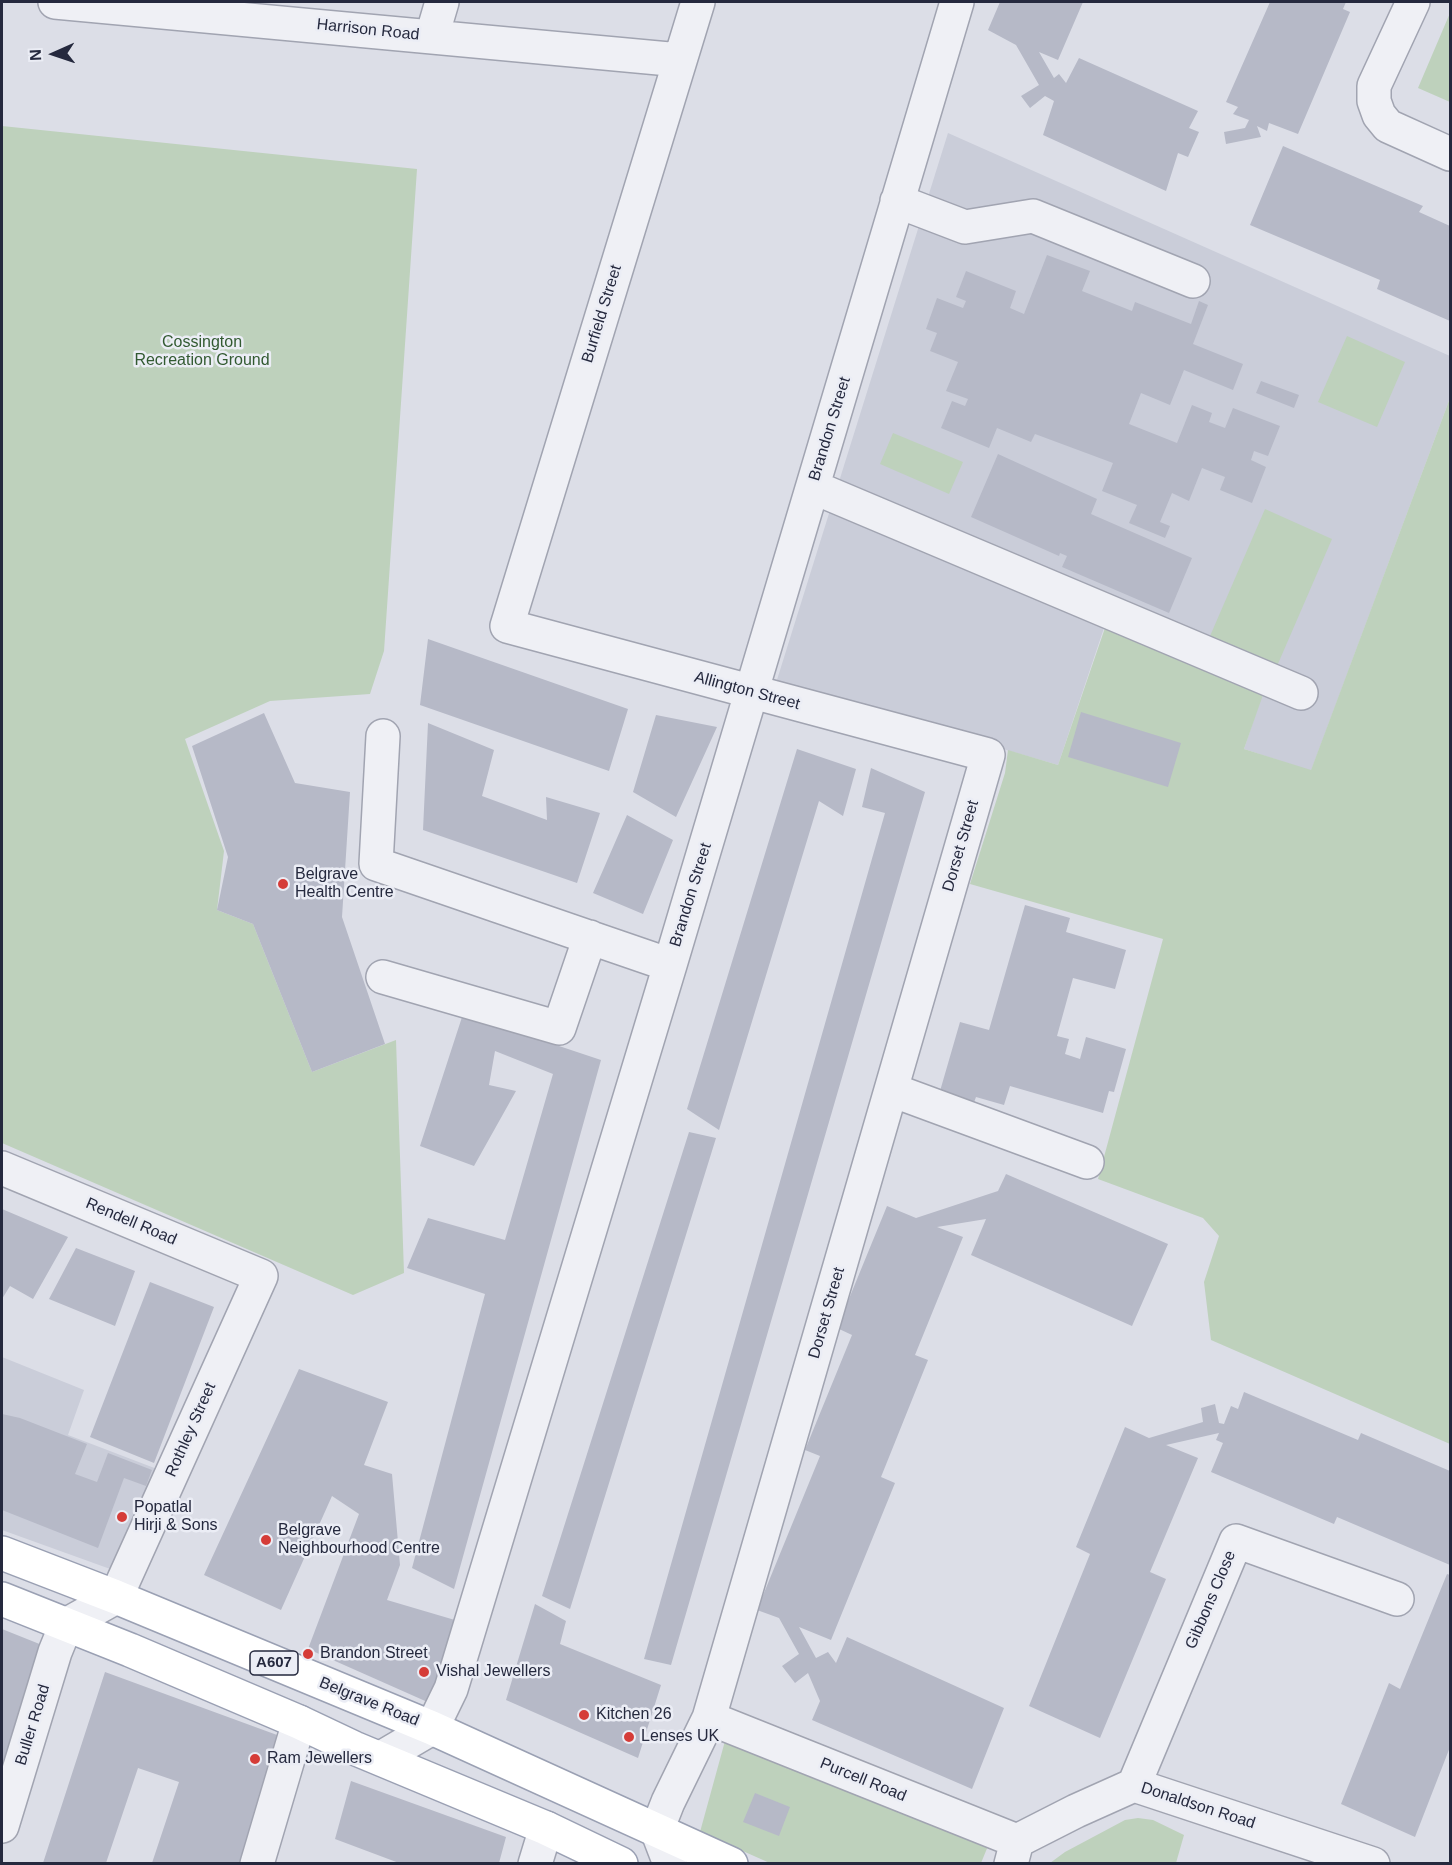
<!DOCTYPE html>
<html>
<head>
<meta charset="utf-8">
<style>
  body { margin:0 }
  #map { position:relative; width:1452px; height:1865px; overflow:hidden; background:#dcdee7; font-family:Helvetica,sans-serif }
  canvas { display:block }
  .frame { position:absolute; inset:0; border:3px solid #25293e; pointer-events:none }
  .north { position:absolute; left:24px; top:24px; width:60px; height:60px; -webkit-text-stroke:4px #ebedf5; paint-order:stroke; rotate:267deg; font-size:16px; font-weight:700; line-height:24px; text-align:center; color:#25293e }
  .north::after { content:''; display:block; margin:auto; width:21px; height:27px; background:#25293e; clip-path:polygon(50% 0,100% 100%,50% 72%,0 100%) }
</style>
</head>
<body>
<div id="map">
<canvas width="1452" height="1865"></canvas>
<div class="frame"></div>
<div class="north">N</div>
</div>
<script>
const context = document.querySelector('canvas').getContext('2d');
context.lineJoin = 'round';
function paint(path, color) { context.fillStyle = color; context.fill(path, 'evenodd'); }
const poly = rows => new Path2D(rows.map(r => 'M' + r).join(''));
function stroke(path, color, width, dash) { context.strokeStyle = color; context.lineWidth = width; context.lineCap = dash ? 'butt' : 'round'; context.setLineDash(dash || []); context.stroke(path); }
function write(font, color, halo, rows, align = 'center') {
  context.font = font + ' Helvetica,sans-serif'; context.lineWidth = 5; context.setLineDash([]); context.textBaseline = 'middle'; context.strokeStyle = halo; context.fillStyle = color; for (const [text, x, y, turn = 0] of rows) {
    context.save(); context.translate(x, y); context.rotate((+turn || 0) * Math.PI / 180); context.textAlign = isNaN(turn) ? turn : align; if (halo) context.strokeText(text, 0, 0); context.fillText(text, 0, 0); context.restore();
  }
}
const built = poly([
  [948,133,1450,356,1450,398,1311,771,1244,749,1263,692,1105,625,1058,765,776,683],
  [2,1357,84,1390,68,1435,157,1469,113,1570,2,1530]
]);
const green = poly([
  [1450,13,1450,102,1418,88],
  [2,126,417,169,384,651,370,694,270,701,185,739,224,851,217,910,253,924,312,1072,396,1040,404,1273,353,1295,2,1143],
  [1347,336,1405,362,1377,427,1318,402],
  [1450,398,1450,1444,1211,1340,1204,1282,1219,1236,1203,1218,1098,1179,1163,939,970,884,1005,773,1008,750,1058,765,1106,625,1264,692,1244,749,1311,770],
  [893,433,963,462,949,494,880,464],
  [1265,509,1332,539,1274,673,1207,643],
  [725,1741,988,1846,981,1863,772,1864,700,1832],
  [1138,1818,1153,1820,1184,1835,1176,1863,1050,1863,1065,1852,1125,1820]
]);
const building = poly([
  [1000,2,1083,2,1058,60,1039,52,1054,78,1059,74,1066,83,1079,58,1198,111,1189,128,1199,132,1188,157,1178,153,1166,191,1043,135,1054,101,1045,96,1030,108,1021,96,1039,85,1016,45,988,30],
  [1270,2,1346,2,1343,9,1350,12,1298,134,1269,123,1267,131,1257,126,1261,137,1226,144,1224,132,1245,128,1249,120,1233,114,1238,107,1226,102],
  [1283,146,1423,206,1419,212,1450,226,1450,321,1377,289,1380,280,1250,225],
  [1047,255,1090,271,1082,291,1132,311,1135,302,1191,324,1199,301,1208,305,1193,344,1243,364,1233,390,1184,370,1170,405,1141,393,1129,424,1177,443,1192,405,1212,413,1209,422,1225,428,1233,408,1280,426,1268,456,1254,451,1251,460,1266,467,1252,503,1220,490,1225,477,1202,468,1189,501,1172,493,1160,522,1170,526,1165,538,1129,523,1137,505,1102,491,1113,463,1035,434,1031,442,997,428,989,448,941,428,952,401,965,406,968,399,946,391,958,362,930,351,937,333,926,329,937,298,963,308,966,301,956,297,966,271,1016,291,1010,308,1024,314],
  [1261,381,1299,395,1294,408,1256,393],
  [998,454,1097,499,1091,514,1192,558,1169,613,1062,567,1067,556,1060,553,1059,556,971,517],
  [428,639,628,709,609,771,420,705],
  [1081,712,1181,743,1168,787,1068,757],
  [264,713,295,783,350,792,342,917,385,1044,312,1072,253,924,217,910,228,857,192,746],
  [656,715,717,727,676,817,633,792],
  [428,723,494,750,482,796,547,820,546,797,600,813,577,883,423,830],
  [797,749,856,769,843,816,819,801,719,1130,687,1109],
  [871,768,925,792,671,1665,644,1659,885,813,862,807],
  [627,815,673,840,643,914,593,893],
  [1025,905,1070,918,1066,932,1126,950,1115,989,1073,978,1057,1036,1069,1039,1065,1054,1080,1059,1086,1037,1126,1049,1114,1092,1109,1091,1103,1113,1010,1086,1004,1105,976,1097,972,1108,938,1098,960,1022,989,1030],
  [463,1014,601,1060,454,1589,412,1568,485,1294,407,1268,428,1218,505,1240,553,1074,495,1051,489,1085,516,1091,474,1166,420,1146],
  [689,1132,716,1138,570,1609,542,1596],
  [1006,1174,1168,1244,1132,1326,971,1255,986,1219,937,1227,963,1237,915,1355,928,1360,881,1477,895,1483,831,1640,799,1627,816,1658,828,1652,836,1663,847,1637,1004,1708,972,1789,812,1720,820,1701,808,1673,795,1683,782,1666,799,1654,779,1618,757,1610,820,1456,805,1450,852,1335,837,1328,887,1206,916,1218,998,1191],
  [2,1209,68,1237,33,1299,10,1286,2,1299],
  [76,1248,135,1271,115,1326,49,1299],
  [150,1282,214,1307,154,1463,90,1437],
  [299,1369,388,1402,364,1465,392,1474,400,1565,387,1600,465,1623,441,1708,308,1649,359,1514,332,1496,281,1610,204,1575],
  [1244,1392,1358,1440,1361,1433,1450,1471,1450,1565,1337,1517,1334,1524,1211,1472,1223,1443,1216,1440,1219,1433,1166,1445,1198,1458,1150,1572,1166,1579,1100,1738,1029,1706,1090,1554,1076,1547,1125,1427,1149,1438,1203,1422,1201,1408,1215,1404,1219,1423,1224,1424,1231,1406,1238,1409],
  [2,1414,20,1418,87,1444,75,1474,97,1482,108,1453,152,1470,146,1486,124,1478,98,1548,2,1510],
  [1447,1574,1450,1575,1450,1747,1415,1837,1341,1804,1389,1683,1400,1689],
  [535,1604,566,1621,560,1644,661,1685,638,1758,506,1700],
  [2,1629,47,1647,2,1780],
  [105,1672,288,1739,248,1863,152,1863,179,1782,138,1768,106,1863,43,1863],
  [351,1781,506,1837,499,1863,399,1863,335,1839],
  [755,1793,790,1807,779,1836,743,1822]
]);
const minor = poly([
  [55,2,680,60],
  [1413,2,1374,86,1374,101,1379,115,1388,126,1450,154],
  [432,36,442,2],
  [897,201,965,227,1033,216,1193,281],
  [813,487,1301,693],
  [383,736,376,864,670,965],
  [383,977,559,1028,590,937],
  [892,1090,1087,1162],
  [2,1168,261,1276,116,1597,66,1625,55,1652,2,1826],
  [709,1718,1017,1841],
  [381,1758,432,1728,451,1689,670,965,957,2],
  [1134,1785,1236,1541,1397,1599],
  [257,1864,299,1722],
  [535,1864,546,1828],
  [670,1864,657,1830,668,1802,709,1718,988,755,507,626,698,2],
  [1011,1864,1017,1841,1076,1811,1134,1785,1373,1864]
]);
const major = poly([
  [2,1553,116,1597,432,1728,731,1864],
  [2,1599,130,1650,299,1722,354,1748,546,1828,621,1864]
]);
const markers = [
  [283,884,6,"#d53c38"],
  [122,1517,6,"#d53c38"],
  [266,1540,6,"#d53c38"],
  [308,1654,6,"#d53c38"],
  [424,1672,6,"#d53c38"],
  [584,1715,6,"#d53c38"],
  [629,1737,6,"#d53c38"],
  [255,1759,6,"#d53c38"]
];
const shields = [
  [274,1663,48]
];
const shieldNames = [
  ["A607",274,1663]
];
const streetNames = [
  ["Harrison Road",368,30,6],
  ["Burfield Street",602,314,-73],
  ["Brandon Street",830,429,-73],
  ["Allington Street",747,691,15],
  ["Dorset Street",961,846,-74],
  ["Brandon Street",691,895,-73],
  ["Rendell Road",131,1222,23],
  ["Dorset Street",827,1313,-74],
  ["Rothley Street",191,1430,-66],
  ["Gibbons Close",1211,1600,-67],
  ["Belgrave Road",369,1702,22],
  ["Buller Road",33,1725,-73],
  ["Purcell Road",863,1780,22],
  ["Donaldson Road",1198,1806,18]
];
const parkNames = [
  ["Cossington",202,343],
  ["Recreation Ground",202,361]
];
const poiNames = [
  ["Belgrave",295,875],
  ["Health Centre",295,893],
  ["Popatlal",134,1508],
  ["Hirji & Sons",134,1526],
  ["Belgrave",278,1531],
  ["Neighbourhood Centre",278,1549],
  ["Brandon Street",320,1654],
  ["Vishal Jewellers",436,1672],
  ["Kitchen 26",596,1715],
  ["Lenses UK",641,1737],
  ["Ram Jewellers",267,1759]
];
paint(built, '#cacdd9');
paint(green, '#bed1bc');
paint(building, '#b6b9c7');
stroke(minor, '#a1a4b1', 36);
stroke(major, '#9aa0b3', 36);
stroke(minor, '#eff0f5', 33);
stroke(major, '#fff', 33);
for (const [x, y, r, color] of markers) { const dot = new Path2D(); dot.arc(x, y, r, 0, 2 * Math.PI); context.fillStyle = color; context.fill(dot); stroke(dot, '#ebedf5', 2); }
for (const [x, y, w] of shields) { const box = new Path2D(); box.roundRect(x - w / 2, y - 12, w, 24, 4.5); context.fillStyle = '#ebedf5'; context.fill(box); stroke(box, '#25293e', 1.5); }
write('bold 15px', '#25293e', null, shieldNames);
write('16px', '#25293e', '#ebedf5', streetNames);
write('16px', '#325a31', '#ebedf5', parkNames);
write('16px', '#25293e', '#ebedf5', poiNames, 'left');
</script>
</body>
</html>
